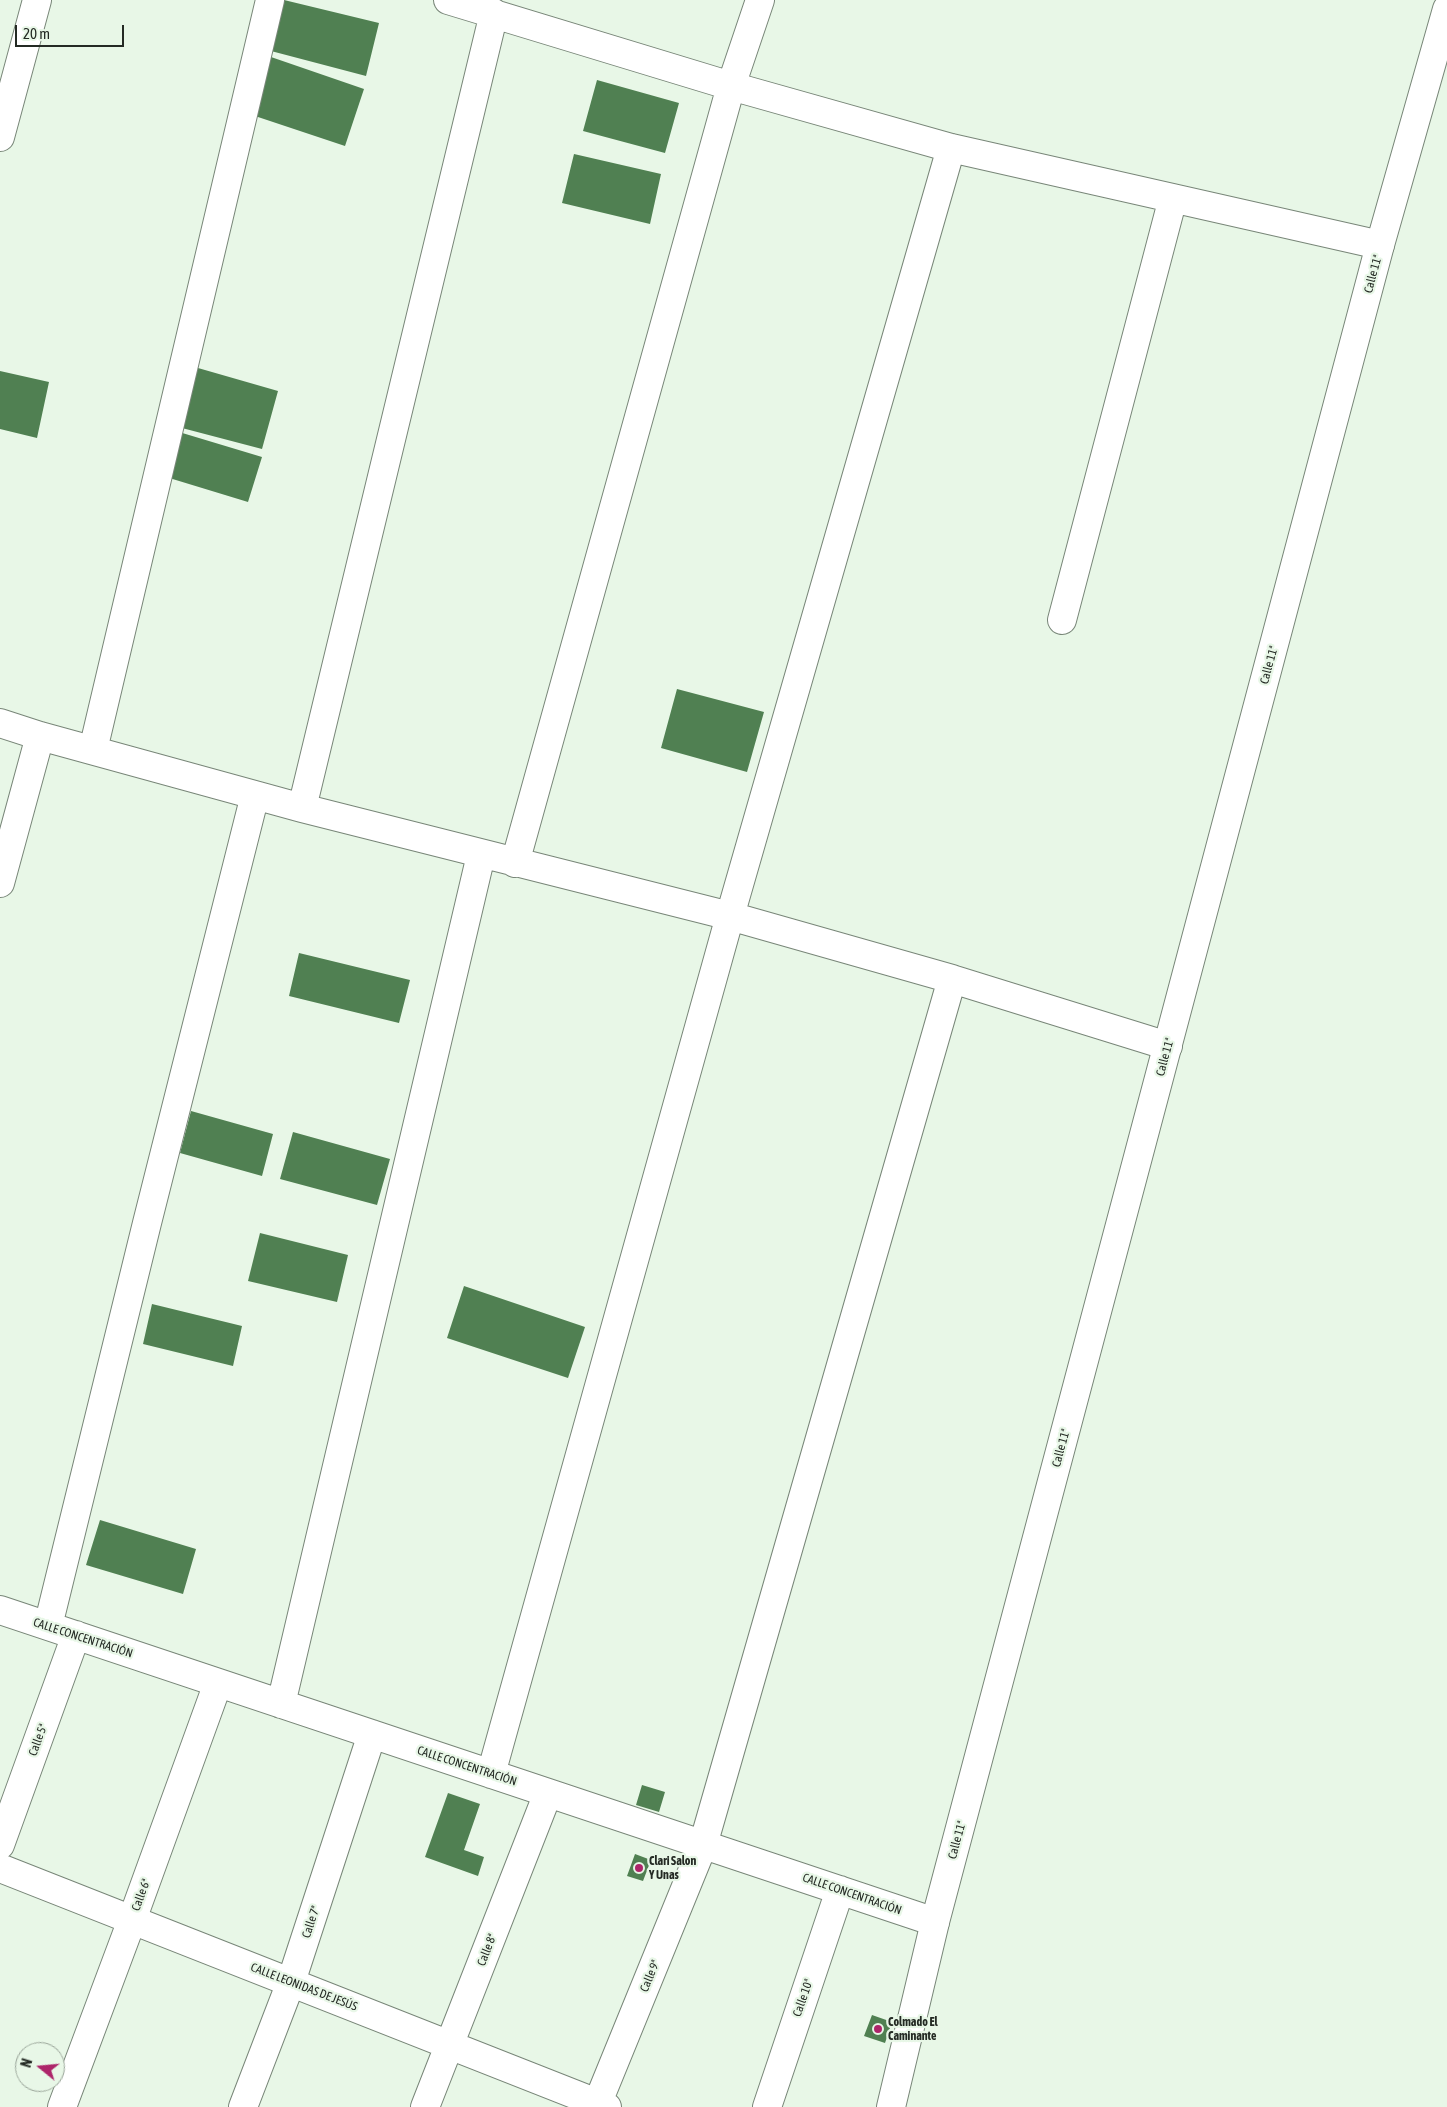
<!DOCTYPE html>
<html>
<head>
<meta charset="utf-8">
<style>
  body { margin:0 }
  #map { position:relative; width:1447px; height:2107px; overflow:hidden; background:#e8f7e7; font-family:"Asap Condensed",sans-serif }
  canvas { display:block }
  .north { position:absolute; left:15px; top:2042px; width:50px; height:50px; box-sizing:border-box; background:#e8f7e7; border:1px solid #9aa599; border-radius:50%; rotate:287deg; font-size:14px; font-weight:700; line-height:20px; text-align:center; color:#242a24 }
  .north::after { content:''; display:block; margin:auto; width:18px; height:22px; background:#ad256a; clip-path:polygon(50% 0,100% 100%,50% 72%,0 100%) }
  .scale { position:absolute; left:15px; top:25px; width:109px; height:22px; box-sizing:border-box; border:2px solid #242a24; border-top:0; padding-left:6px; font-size:15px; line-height:18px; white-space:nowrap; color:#242a24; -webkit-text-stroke:4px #e8f7e7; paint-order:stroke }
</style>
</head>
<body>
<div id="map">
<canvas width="1447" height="2107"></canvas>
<div class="north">N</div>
<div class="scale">20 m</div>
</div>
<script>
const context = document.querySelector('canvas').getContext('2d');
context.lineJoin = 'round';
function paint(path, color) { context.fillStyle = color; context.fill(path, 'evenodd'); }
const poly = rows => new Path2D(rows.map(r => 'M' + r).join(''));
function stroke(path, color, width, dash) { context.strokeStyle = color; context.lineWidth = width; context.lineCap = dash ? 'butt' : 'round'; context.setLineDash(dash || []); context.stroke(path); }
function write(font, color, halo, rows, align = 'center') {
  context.font = font + ' "Asap Condensed",sans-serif'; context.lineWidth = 4.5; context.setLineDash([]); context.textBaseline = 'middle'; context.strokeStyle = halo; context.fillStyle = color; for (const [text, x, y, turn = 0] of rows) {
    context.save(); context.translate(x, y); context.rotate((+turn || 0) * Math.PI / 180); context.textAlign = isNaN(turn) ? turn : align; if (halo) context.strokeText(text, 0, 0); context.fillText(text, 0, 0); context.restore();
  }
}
const building = poly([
  [284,0,379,23,366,76,271,51],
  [271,57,364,89,345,146,252,115],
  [597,80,679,103,665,153,583,131],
  [574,154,661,174,650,224,562,203],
  [198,368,278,391,262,449,182,428],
  [0,371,49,382,37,438,0,429],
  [179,432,262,457,248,502,166,477],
  [677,689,764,712,747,772,661,748],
  [299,953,410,980,399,1023,289,996],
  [191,1111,273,1134,262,1176,180,1153],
  [293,1132,390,1159,377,1205,280,1179],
  [260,1233,348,1255,337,1302,248,1281],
  [464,1286,585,1327,568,1378,447,1338],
  [152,1304,242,1326,233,1366,143,1344],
  [100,1520,196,1549,183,1594,86,1565],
  [642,1785,665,1792,659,1812,636,1805],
  [448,1793,480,1804,464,1850,484,1857,478,1876,425,1857],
  [635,1854,651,1860,643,1881,627,1876],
  [872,2015,892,2022,885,2043,864,2036]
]);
const street = poly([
  [448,0,731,86,951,148,1380,245],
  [0,137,37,0],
  [1062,620,1173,198],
  [0,723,40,736,302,808,730,916,952,979,1168,1046],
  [93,750,270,0],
  [302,808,494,13],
  [515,863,731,86,760,0],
  [0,883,40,736],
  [0,1610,935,1922],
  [48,1626,147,1223,255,795],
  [281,1704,481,855],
  [491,1774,730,916,951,148],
  [0,1845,76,1635],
  [0,1868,607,2107],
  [62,2107,132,1920,218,1683],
  [243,2107,291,1982,372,1734],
  [425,2107,548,1793],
  [596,2107,703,1845,952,979],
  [767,2107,840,1890]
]);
const secondary = poly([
  [891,2107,935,1922,1380,245,1447,9]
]);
const markers = [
  [639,1868,5,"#ad256a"],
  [878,2029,5,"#ad256a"]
];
const streetNames = [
  ["Calle 11ª",1373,274,-75],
  ["Calle 11ª",1269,665,-75],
  ["Calle 11ª",1165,1057,-75],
  ["Calle 11ª",1061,1448,-75],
  ["CALLE CONCENTRACIÓN",83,1638,18],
  ["Calle 5ª",38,1740,-70],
  ["CALLE CONCENTRACIÓN",467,1766,18],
  ["Calle 11ª",957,1840,-75],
  ["CALLE CONCENTRACIÓN",852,1894,19],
  ["Calle 6ª",141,1895,-70],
  ["Calle 7ª",311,1922,-72],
  ["Calle 8ª",487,1950,-69],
  ["Calle 9ª",650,1976,-68],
  ["CALLE LEONIDAS DE JESÚS",304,1987,21],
  ["Calle 10ª",803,1998,-71]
];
const poiNames = [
  ["Clari Salon",649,1861],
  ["Y Unas",649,1875],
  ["Colmado El",888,2022],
  ["Caminante",888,2036]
];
paint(building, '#508052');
stroke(street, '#788678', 30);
stroke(secondary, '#788678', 30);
stroke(street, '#fff', 28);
stroke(secondary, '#fff', 28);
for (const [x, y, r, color] of markers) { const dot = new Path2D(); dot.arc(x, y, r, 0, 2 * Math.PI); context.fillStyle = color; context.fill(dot); stroke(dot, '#e8f7e7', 2); }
write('12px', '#242a24', '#e8f7e7', streetNames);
write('bold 12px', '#242a24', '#e8f7e7', poiNames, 'left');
</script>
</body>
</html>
